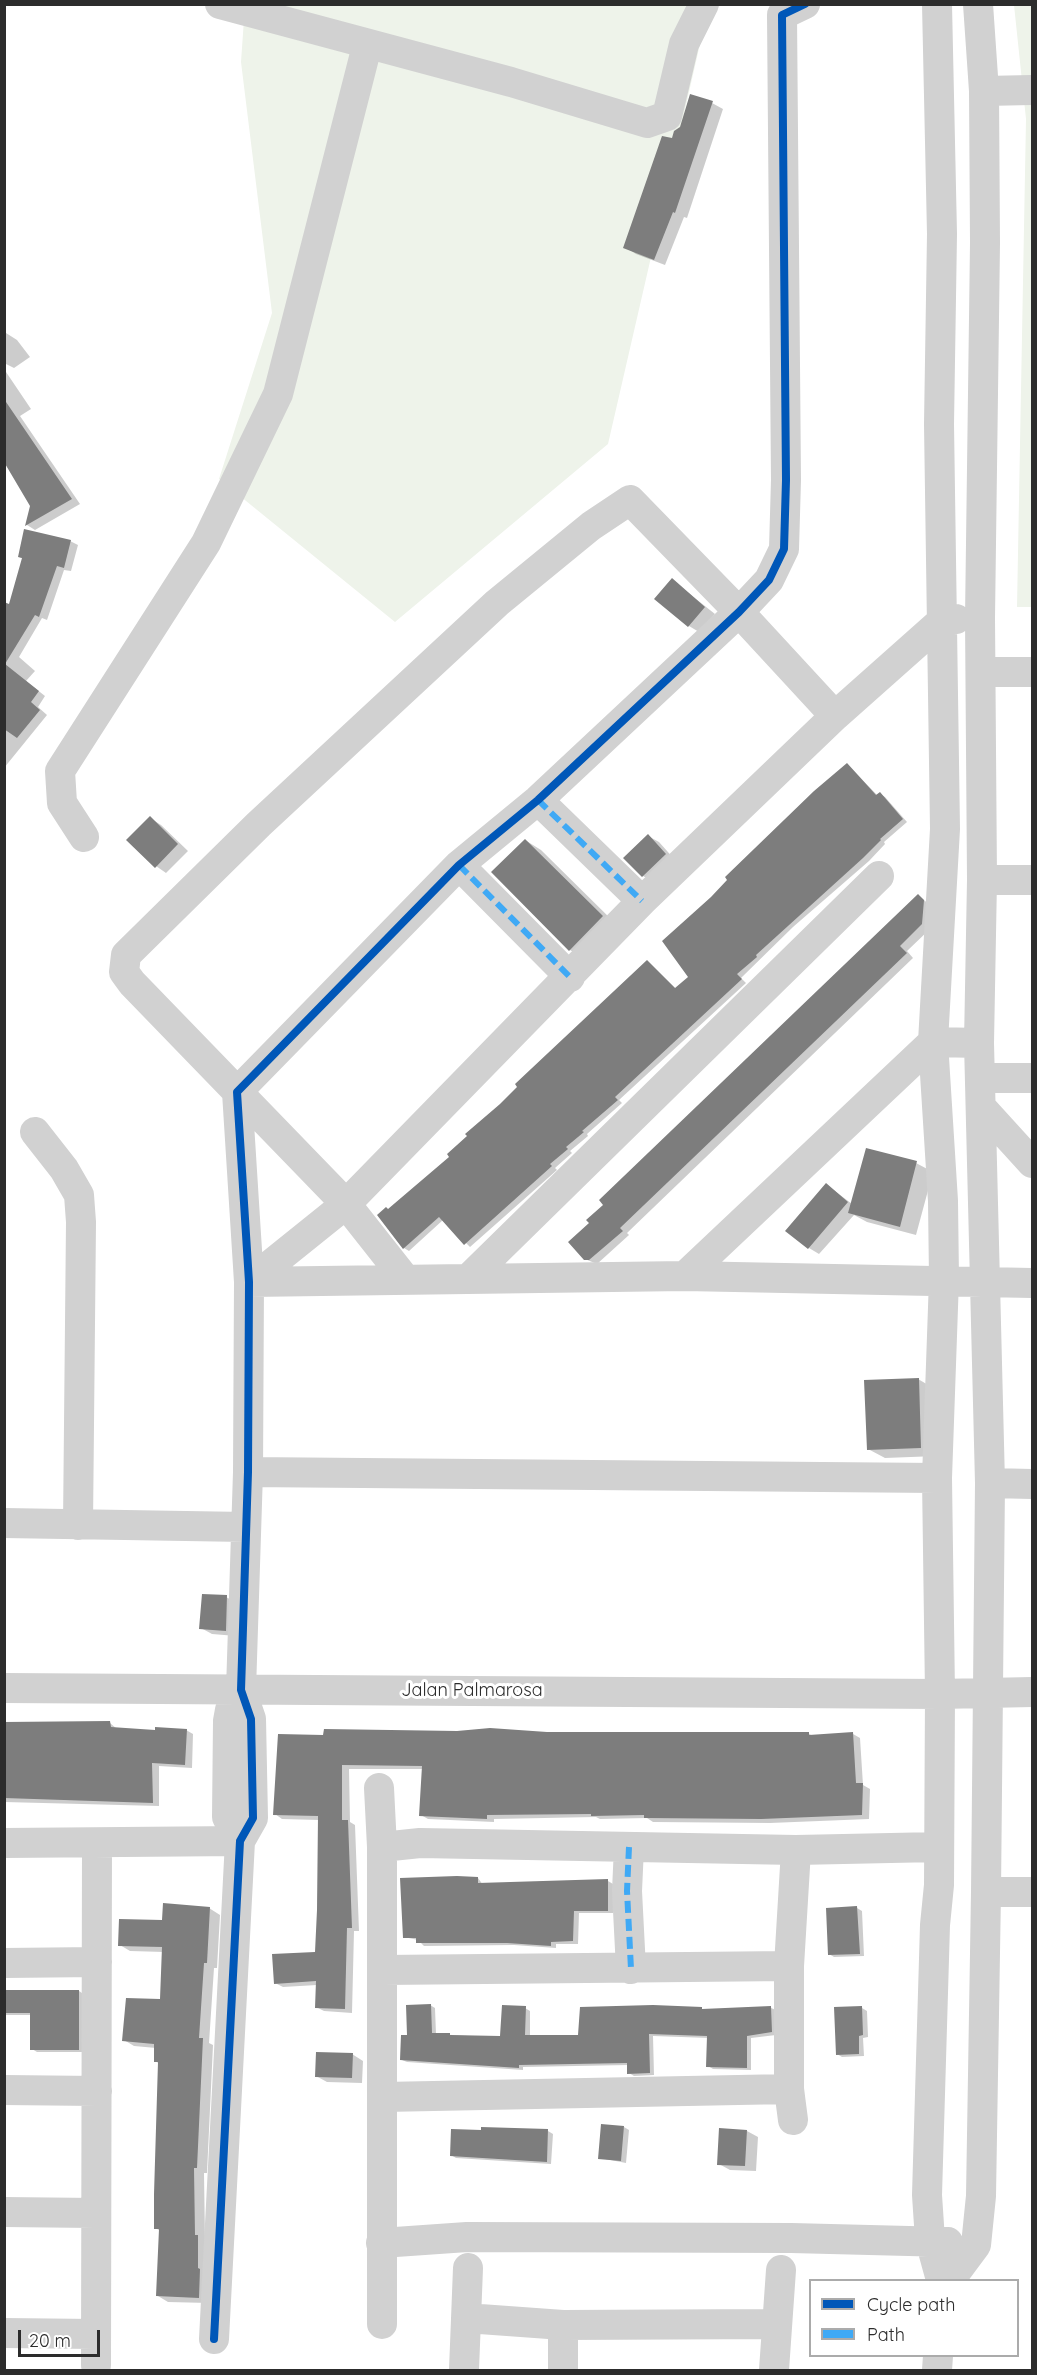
<!DOCTYPE html>
<html>
<head>
<meta charset="utf-8">
<style>
  body { margin:0 }
  #map { position:relative; width:1037px; height:2375px; overflow:hidden; background:#fff; font-family:Quicksand,sans-serif }
  canvas { display:block }
  .frame { position:absolute; inset:0; border:6px solid #2c2c2c; pointer-events:none }
  .legend { position:absolute; left:809px; top:2279px; width:210px; height:78px; box-sizing:border-box; background:#fff; border:2px solid #ababab; margin:0; padding:8px 10px; list-style:none; font-size:18px; color:#2c2c2c }
  .legend li { display:flex; align-items:center; gap:12px; height:30px }
  .legend b { width:30px; border:2px solid #ababab }
  .scale { position:absolute; left:18px; top:2330px; width:82px; height:27px; box-sizing:border-box; border:3px solid #2c2c2c; border-top:0; padding-left:8px; font-size:18px; line-height:21px; white-space:nowrap; color:#2c2c2c; -webkit-text-stroke:4px #fff; paint-order:stroke }
</style>
</head>
<body>
<div id="map">
<canvas width="1037" height="2375"></canvas>
<div class="frame"></div>
<ul class="legend">
<li><b style="height:8px;background:#0057b8"></b>Cycle path</li>
<li><b style="height:8px;background:#3fa9f5"></b>Path</li>
</ul>
<div class="scale">20 m</div>
</div>
<script>
const context = document.querySelector('canvas').getContext('2d');
context.lineJoin = 'round';
function paint(path, color) { context.fillStyle = color; context.fill(path, 'evenodd'); }
const poly = rows => new Path2D(rows.map(r => 'M' + r).join(''));
function stroke(path, color, width, dash) { context.strokeStyle = color; context.lineWidth = width; context.lineCap = dash ? 'butt' : 'round'; context.setLineDash(dash || []); context.stroke(path); }
function write(font, color, halo, rows, align = 'center') {
  context.font = font + ' Quicksand,sans-serif'; context.lineWidth = 6; context.setLineDash([]); context.textBaseline = 'middle'; context.strokeStyle = halo; context.fillStyle = color; for (const [text, x, y, turn = 0] of rows) {
    context.save(); context.translate(x, y); context.rotate((+turn || 0) * Math.PI / 180); context.textAlign = isNaN(turn) ? turn : align; if (halo) context.strokeText(text, 0, 0); context.fillText(text, 0, 0); context.restore();
  }
}
const green = poly([
  [245,5,709,5,608,444,395,622,219,479,272,313,241,62],
  [1014,5,1032,5,1032,607,1017,607,1026,119]
]);
const shadow = poly([
  [712,103,723,109,687,218,684,217,665,265,636,254,625,247,673,140],
  [6,333,17,340,30,357,14,368,4,363],
  [4,369,31,409,20,416,80,504,35,530,27,525,31,505,4,459],
  [70,541,78,545,71,571,64,570,47,620,42,618,19,657,35,671,26,681,45,696,38,707,47,715,4,768,4,604,9,606,24,559,19,557],
  [672,580,715,614,699,632,689,626],
  [847,764,878,796,880,794,885,797,907,822,884,842,885,844,869,861,793,927,741,978,746,983,619,1100,622,1103,587,1134,588,1136,570,1151,572,1153,555,1168,557,1170,470,1247,443,1220,409,1251,404,1248,388,1210,451,1157,648,962,676,989,690,977,712,898],
  [150,818,161,825,188,851,166,873,156,866],
  [648,836,659,842,676,861,654,882,643,876],
  [525,840,541,850,618,926,586,960,570,950],
  [918,895,931,906,930,929,907,951,913,958,627,1233,629,1235,597,1264,585,1259,592,1224,606,1205],
  [916,1163,933,1172,916,1235,867,1222,854,1215,819,1254,809,1248,827,1185,852,1204],
  [918,1379,935,1389,937,1456,885,1458,868,1449],
  [226,1597,237,1603,236,1636,212,1634,201,1628],
  [110,1723,117,1729,156,1732,186,1730,193,1734,192,1768,159,1766,159,1806,4,1802,4,1724],
  [547,1733,808,1733,814,1737,853,1734,860,1738,863,1785,870,1789,869,1819,770,1823,653,1822,647,1818,600,1819,596,1817,494,1819,494,1822,428,1819,421,1815,423,1769,349,1769,350,1822,355,1825,359,1931,354,1931,352,2013,324,2011,316,2007,317,1985,283,1987,275,1983,317,1953,319,1820,282,1819,275,1814,325,1737],
  [478,1878,483,1885,608,1881,613,1884,613,1913,579,1913,578,1944,556,1944,556,1948,514,1945,424,1946,418,1940,404,1937],
  [209,1908,220,1915,217,1968,214,1968,209,2043,213,2045,207,2173,204,2173,205,2240,209,2303,168,2302,158,2296,160,2231,156,2228,160,2064,155,2061,156,2048,134,2046,124,2040,161,2001,164,1952,130,1951,120,1945,163,1922],
  [857,1908,862,1911,864,1956,834,1957,829,1954],
  [79,1991,85,1995,85,2052,37,2052,32,2049,32,2015,4,2015,4,1992],
  [430,2005,435,2008,436,2034,502,2038,525,2008,530,2011,530,2037,579,2037,705,2011,771,2008,776,2010,776,2035,751,2038,751,2070,713,2069,708,2066,709,2038,653,2036,654,2075,634,2076,629,2073,629,2065,523,2067,523,2070,407,2062,402,2060,408,2037],
  [862,2008,867,2011,868,2037,863,2038,864,2056,842,2057,837,2054],
  [352,2054,363,2061,362,2083,327,2082,316,2076],
  [624,2127,629,2130,626,2163,600,2158],
  [452,2131,548,2131,553,2134,551,2164,456,2158,451,2155],
  [747,2131,758,2137,756,2171,730,2170,719,2164]
]);
const building = poly([
  [690,94,713,101,675,213,673,212,654,260,623,248,662,136,672,138,674,131,680,127],
  [4,399,72,499,25,526,30,506,4,462],
  [24,529,71,540,64,568,57,566,39,617,35,615,5,664,39,691,31,702,40,710,17,738,4,729,4,602,9,604,22,558,18,557],
  [672,578,705,607,688,627,654,599],
  [847,763,876,795,880,792,903,819,880,839,881,840,863,858,756,955,757,957,737,974,742,979,615,1097,618,1100,582,1131,584,1132,566,1147,568,1149,550,1164,552,1166,464,1245,439,1217,403,1249,377,1215,386,1207,388,1209,449,1157,447,1154,467,1136,465,1134,500,1104,517,1087,515,1084,647,960,675,988,688,977,662,941,711,897,727,880,725,877,814,791],
  [150,816,178,844,155,868,126,840],
  [648,834,666,854,642,877,623,858],
  [525,839,603,916,569,951,491,872],
  [918,894,924,900,922,924,900,946,907,953,620,1228,623,1231,589,1260,584,1260,568,1242,589,1223,586,1220,603,1205,599,1200],
  [866,1148,917,1161,900,1227,848,1213],
  [826,1183,848,1202,808,1249,785,1231],
  [919,1378,921,1448,867,1450,864,1380],
  [202,1594,227,1595,226,1631,199,1629],
  [110,1721,111,1727,155,1730,155,1727,187,1729,185,1765,152,1763,153,1803,4,1798,4,1722],
  [490,1728,547,1732,809,1732,809,1735,853,1732,856,1783,863,1783,862,1815,761,1819,644,1818,644,1815,591,1816,591,1814,487,1815,487,1819,419,1816,422,1766,342,1765,342,1820,348,1820,352,1928,347,1928,345,2009,315,2008,316,1981,274,1984,272,1954,315,1952,317,1910,318,1816,273,1815,278,1734,323,1735,324,1729,457,1731],
  [457,1876,478,1877,478,1883,608,1879,608,1911,574,1911,573,1941,551,1942,551,1946,507,1943,416,1943,416,1938,403,1938,400,1878],
  [163,1903,210,1907,207,1963,204,1963,199,2038,203,2038,197,2168,194,2168,195,2235,198,2235,198,2268,200,2269,199,2298,156,2296,159,2229,154,2229,154,2194,158,2062,154,2062,154,2044,122,2041,126,1998,160,1999,162,1947,118,1946,119,1919,162,1920],
  [857,1906,860,1954,828,1955,826,1908],
  [4,1990,79,1990,79,2050,30,2050,30,2013,4,2013],
  [431,2004,432,2033,450,2033,450,2035,500,2036,502,2005,526,2006,525,2035,578,2035,580,2007,653,2005,702,2007,702,2009,771,2006,772,2032,747,2036,747,2068,706,2067,707,2036,649,2034,650,2073,627,2074,627,2063,519,2065,519,2068,400,2060,401,2035,407,2035,406,2005],
  [862,2006,863,2035,859,2036,859,2054,836,2055,834,2007],
  [316,2052,353,2053,352,2078,315,2077],
  [601,2124,624,2126,621,2161,598,2159],
  [481,2127,548,2129,547,2162,450,2156,451,2129,481,2130],
  [719,2128,747,2130,745,2166,717,2165]
]);
const minor = poly([
  [220,4,511,82,647,123,667,116,684,44,704,4],
  [937,4,942,234,939,424,945,829,933,1042,943,1201,944,1279,937,1478,940,1694,939,1885,935,1925,927,2195,930,2240,941,2280],
  [984,91,1032,90],
  [956,619,943,620,835,716,642,901,346,1204,249,1282,685,1276,1032,1283],
  [982,672,1032,672],
  [538,800,642,901],
  [84,837,62,803,60,771,206,543,278,394,367,46],
  [459,865,570,977],
  [982,880,1032,880],
  [981,1078,1032,1078],
  [982,1108,1032,1163],
  [35,1132,64,1169,79,1195,81,1222,78,1525],
  [685,1276,933,1042,979,1043],
  [469,1278,879,876],
  [406,1280,346,1204,132,983,124,972,126,955,259,824,497,603,591,526,630,500,739,612,835,716],
  [248,1472,937,1478],
  [990,1483,1032,1484],
  [4,1523,246,1527],
  [4,1688,940,1694,1032,1692],
  [379,1788,382,1847],
  [240,1841,227,1817,228,1721,230,1710,241,1690],
  [4,1843,240,1841],
  [629,1847,627,1891,631,1969],
  [986,1892,1032,1892],
  [4,1963,97,1962],
  [383,1970,789,1966],
  [4,2090,97,2091],
  [383,2097,789,2089],
  [793,2120,789,2089,789,1966,796,1850],
  [4,2212,95,2213],
  [381,2243,467,2237,791,2238,948,2242],
  [950,2280,976,2245,981,2196,986,1892,990,1483,979,1043,982,880,980,618,985,243,984,91,978,4],
  [466,2318,563,2325,776,2324],
  [382,2324,382,1847,420,1843,796,1850,938,1847],
  [4,2333,95,2334],
  [214,2339,240,1841,253,1818,251,1719,241,1690,248,1472,249,1282,237,1092,459,865,538,800,739,612,769,580,784,549,786,480,782,15,805,4],
  [96,2365,97,1843],
  [464,2370,468,2268],
  [563,2370,563,2325],
  [774,2370,781,2270],
  [937,2370,938,2356]
]);
const quiet = poly([
  [538,800,642,901],
  [459,865,570,977],
  [629,1847,627,1891,631,1969]
]);
const cycleway = poly([
  [214,2339,240,1841,253,1818,251,1719,241,1690,248,1472,249,1282,237,1092,459,865,538,800,739,612,769,580,784,549,786,480,782,15,805,4]
]);
const streetNames = [
  ["Jalan Palmarosa",472,1691]
];
paint(green, '#eef3ea');
paint(shadow, '#0003');
paint(building, '#7d7d7d');
stroke(minor, '#d1d1d1', 30);
stroke(quiet, '#3fa9f5', 6, [12, 6]);
stroke(cycleway, '#0057b8', 8);
write('18px', '#2c2c2c', '#fff', streetNames);
</script>
</body>
</html>
